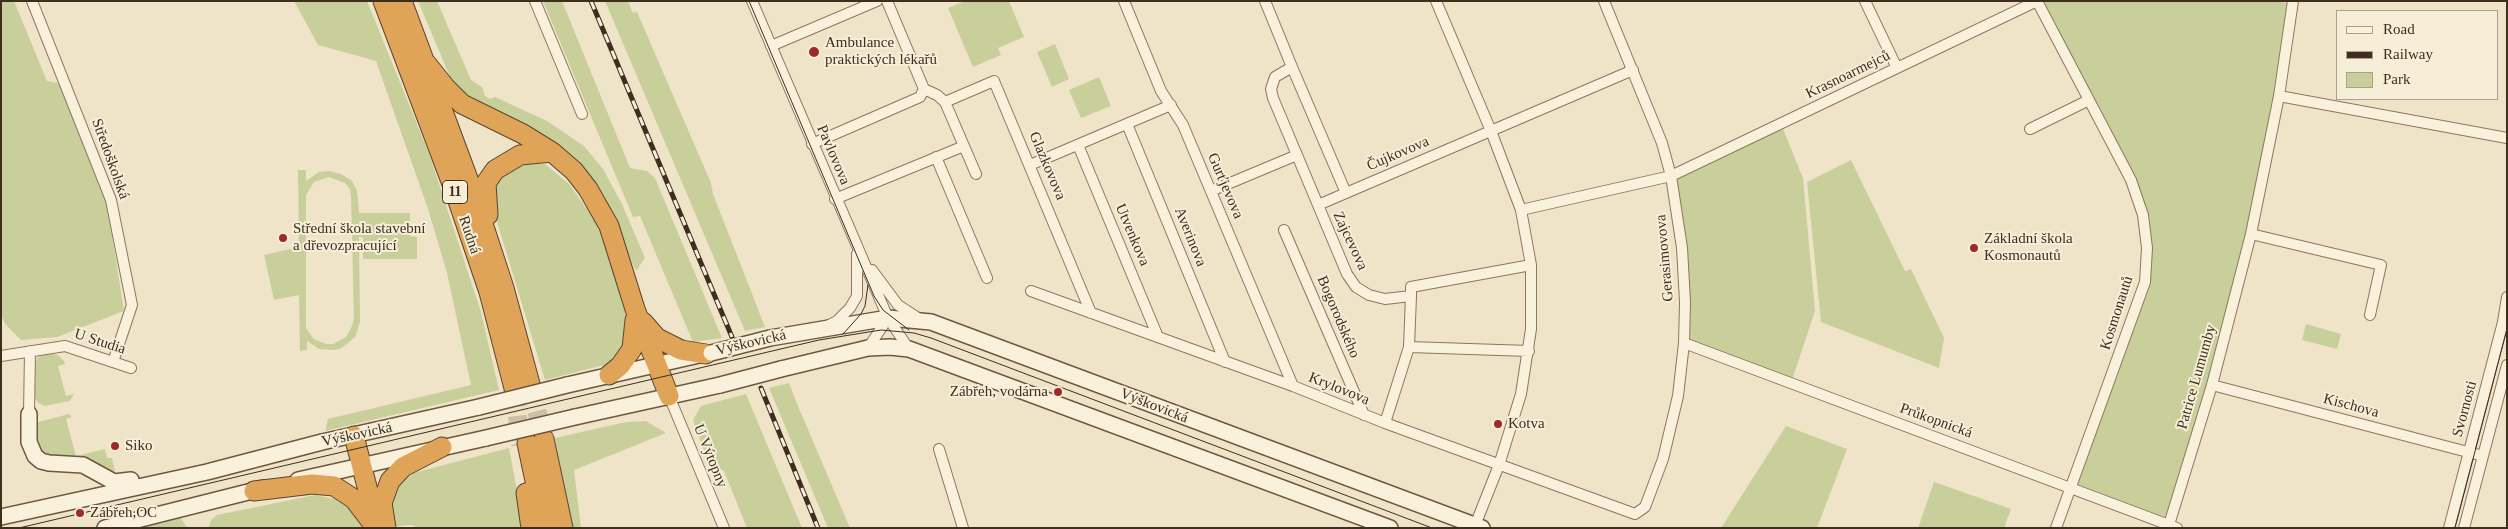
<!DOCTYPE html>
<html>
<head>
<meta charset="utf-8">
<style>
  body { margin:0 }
  #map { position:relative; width:2508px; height:529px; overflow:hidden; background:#f0e4c8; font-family:"Times New Roman",serif }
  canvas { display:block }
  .frame { position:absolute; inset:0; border:2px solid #3d2e20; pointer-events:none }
  .legend { position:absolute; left:2336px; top:10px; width:162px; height:90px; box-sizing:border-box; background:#f7eed8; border:1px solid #ada18e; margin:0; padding:6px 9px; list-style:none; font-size:15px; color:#3d2e20 }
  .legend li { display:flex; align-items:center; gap:10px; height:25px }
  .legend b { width:25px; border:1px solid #ada18e }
</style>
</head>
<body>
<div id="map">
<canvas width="2508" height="529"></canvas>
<div class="frame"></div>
<ul class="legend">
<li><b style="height:6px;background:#faf1dc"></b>Road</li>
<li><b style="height:6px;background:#3d2e20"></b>Railway</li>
<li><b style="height:14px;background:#c9cf9b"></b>Park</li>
</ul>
</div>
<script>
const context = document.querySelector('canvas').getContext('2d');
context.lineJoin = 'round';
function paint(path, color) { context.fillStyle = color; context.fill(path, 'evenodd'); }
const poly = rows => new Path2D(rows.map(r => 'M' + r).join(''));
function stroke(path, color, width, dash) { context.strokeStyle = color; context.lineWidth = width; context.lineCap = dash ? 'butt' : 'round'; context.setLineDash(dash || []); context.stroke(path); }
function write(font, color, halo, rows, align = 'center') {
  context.font = font + ' "Times New Roman",serif'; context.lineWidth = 4; context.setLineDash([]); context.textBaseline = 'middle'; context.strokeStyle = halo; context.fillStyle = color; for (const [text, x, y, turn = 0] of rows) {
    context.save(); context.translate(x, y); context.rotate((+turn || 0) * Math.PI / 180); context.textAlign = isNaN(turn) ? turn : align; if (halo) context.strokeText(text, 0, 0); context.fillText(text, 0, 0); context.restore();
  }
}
const green = poly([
  [1,1,14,1,47,81,59,83,107,203,124,311,57,337,21,340,6,325,1,315],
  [294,1,367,1,430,156,481,312,499,390,325,431,328,419,471,385,447,273,428,209,376,61,318,45],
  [418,1,437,1,471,80,482,87,485,96,490,99,495,97,547,121,584,146,603,169,622,204,645,258,636,271,627,251,616,217,587,171,563,151,471,101,450,77],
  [543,1,562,1,630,168,647,171,655,178,722,338,693,342,640,216,633,217],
  [605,1,628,1,633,13,637,12,711,183,713,194,765,327,745,331],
  [965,1,1009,1,1024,37,998,48,1001,55,973,67,948,8],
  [2037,1,2275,1,2293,4,2252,232,2169,525,2071,487,2145,282,2147,248,2131,180],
  [1055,44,1069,79,1052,87,1037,52],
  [1099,77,1111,106,1081,118,1069,90],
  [1781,124,1803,178,1815,311,1791,383,1684,343,1685,302,1671,176],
  [1851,160,1905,271,1911,269,1944,338,1939,368,1821,322,1807,182],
  [520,163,545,164,570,185,600,228,627,319,622,351,604,365,545,380,490,199,498,174],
  [298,170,306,170,306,181,319,172,330,171,341,174,351,180,357,190,359,213,410,213,410,236,417,237,417,259,363,259,363,237,359,237,360,322,355,337,342,348,335,350,319,349,307,341,307,350,300,351,299,295,274,300,264,255,299,247],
  [329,177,345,183,350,189,351,196,354,318,352,326,346,337,333,344,326,344,314,339,306,328,306,195,314,182],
  [2306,324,2341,334,2337,349,2302,340],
  [48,353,58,355,64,361,65,364,58,366,66,396,74,394,70,401,45,406,38,403,35,398,35,363,38,357],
  [789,383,798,406,850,528,828,528,769,388],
  [746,394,802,528,747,528,724,471,709,465,693,420,701,406],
  [69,414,72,417,66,419,76,456,105,449,107,458,112,458,115,471,108,475,45,457,32,441,35,423],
  [646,421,666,433,574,470,581,528,572,528,555,438,626,422],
  [1786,426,1847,449,1817,528,1721,528],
  [509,448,524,528,417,528,412,525,388,527,387,517,397,488,413,473],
  [1934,482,2011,509,2004,528,1918,528],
  [315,495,334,499,355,511,362,528,209,528,211,520,217,515],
  [179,516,188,528,124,528]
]);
const highwayTunnel = poly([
  [530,384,544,439],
  [514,388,521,445]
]);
const street = poly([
  [32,1,111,200,132,305,113,362],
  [535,1,582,114],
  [752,1,888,318,909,349],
  [887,1,924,89,937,95,945,102,976,174],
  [1124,1,1161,91,1183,125,1293,386],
  [1265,1,1292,67,1275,77,1271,89,1273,98,1347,274,1356,287,1369,295,1385,299,1411,296,1409,347,1385,423],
  [1436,1,1491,131,1521,210,1531,265,1531,329,1521,394,1499,465,1474,528],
  [1865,1,1897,68],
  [2037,1,2131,180,2143,215,2147,248,2145,282,2056,528],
  [771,46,877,1],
  [1292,67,1346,193],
  [2279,96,2507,138],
  [945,102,994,81,1091,313],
  [1127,124,1225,362],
  [2030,129,2089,100],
  [812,144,920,97,924,89],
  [1078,145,1158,337],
  [936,157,987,278],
  [1030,165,1171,105],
  [1211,191,1297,155],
  [835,199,964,146],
  [1318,205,1633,70],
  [1521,210,1671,176,2037,1],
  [1284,230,1364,415],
  [2251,234,2381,265,2370,315],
  [872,270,898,305,918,318],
  [1031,291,1293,386,1385,423,1635,514,1645,507,1663,459,1678,396,1684,343,1685,302,1682,248,1671,176,1662,143,1604,1],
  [1411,296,1411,287,1531,265],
  [829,325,837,321,850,308,857,296,857,254],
  [1684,343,2177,528],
  [1409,347,1529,351],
  [868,348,888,318],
  [1,356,65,346,131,368],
  [2212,385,2483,456],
  [669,396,724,528],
  [29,414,30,351],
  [939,449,963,528],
  [2168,528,2212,385,2251,234,2279,96,2293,1],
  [2449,528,2503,322,2507,297],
  [2464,528,2507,365]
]);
const secondary = poly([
  [770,338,888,318,931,322,1482,528],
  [781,369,868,348,890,347,909,349,1390,528],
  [567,385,699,355],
  [29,414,29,442,35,456,41,461,49,463,83,465,114,482,131,480],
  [575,417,720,385],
  [298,480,486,438],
  [1,517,207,472,322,442,479,407],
  [105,528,264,488]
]);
const highway = poly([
  [383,1,455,192,489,292,514,388],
  [402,1,471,187,504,288,530,384],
  [426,63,446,88,462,104,523,134,552,152,574,171,588,189,609,226,635,309,669,396],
  [488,215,486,183,495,170,520,155,552,152],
  [643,322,657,338,681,350,706,354],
  [609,375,620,366,632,349,635,320],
  [354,436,376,522],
  [544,439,563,528],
  [527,443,545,528],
  [254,491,312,484,334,486,354,499,376,528],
  [526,493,531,528],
  [386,528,382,503,390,481,403,467,442,447]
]);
const tram = poly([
  [749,1,874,296,883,310,909,330],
  [843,334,861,314,865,306,868,285],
  [19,528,819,340,881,330,914,333,931,338,1432,528],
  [2455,528,2507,329]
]);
const rail = poly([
  [591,1,732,337],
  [761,388,818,528]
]);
const secondaryBridge = poly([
  [711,353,770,338],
  [720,385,781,369],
  [479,407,567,385],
  [486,438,575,417]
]);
const markers = [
  [814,52,6,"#9e2a2b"],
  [283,238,5,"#9e2a2b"],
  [1974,248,5,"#9e2a2b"],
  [1058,392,5,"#9e2a2b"],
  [1498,424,5,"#9e2a2b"],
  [115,446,5,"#9e2a2b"],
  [80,513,5,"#9e2a2b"]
];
const shields = [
  [455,192,25]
];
const shieldNames = [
  ["11",455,192]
];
const poiNames = [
  ["Ambulance",825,43],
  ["praktických lékařů",825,60],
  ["Střední škola stavební",293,229],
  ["a dřevozpracující",293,246],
  ["Základní škola",1984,239],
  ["Kosmonautů",1984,256],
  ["Zábřeh, vodárna",1048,392,"right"],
  ["Kotva",1508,424],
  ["Siko",125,446],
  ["Zábřeh,OC",90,513]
];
const streetNames = [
  ["Krasnoarmejců",1848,75,-26],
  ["Čujkovova",1398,154,-23],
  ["Pavlovova",833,155,67],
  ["Středoškolská",110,159,70],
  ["Glazkovova",1047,166,67],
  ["Gurťjevova",1225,186,67],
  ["Rudná",469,235,71],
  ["Utvenkova",1132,235,67],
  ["Averinova",1190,237,68],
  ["Zajcevova",1350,241,65],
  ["Gerasimovova",1665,258,-95],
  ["Kosmonautů",2117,313,-72],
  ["Bogorodského",1338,317,67],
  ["U Studia",100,342,18],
  ["Výškovická",751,343,-13],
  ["Patrice Lumumby",2197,377,-74],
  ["Krylovova",1339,389,22],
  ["Výškovická",1154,406,21],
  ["Kischova",2351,406,15],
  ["Svornosti",2465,409,-75],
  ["Průkopnická",1936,421,20],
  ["Výškovická",357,435,-12],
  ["U Výtopny",710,456,68]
];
paint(green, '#c9cf9b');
stroke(highwayTunnel, '#ccc0a6', 19, [19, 9]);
stroke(street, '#8d765c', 12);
stroke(secondary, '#6f573f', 18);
stroke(highway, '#5b4430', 21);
stroke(street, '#faf1dc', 10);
stroke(secondary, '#faf1dc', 15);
stroke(highway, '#e0a458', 19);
stroke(tram, '#3d2e20', 1);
stroke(rail, '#3d2e20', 5);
stroke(rail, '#f7eed8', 3, [9]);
stroke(secondaryBridge, '#6f573f', 18, []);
stroke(secondaryBridge, '#faf1dc', 15);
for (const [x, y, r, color] of markers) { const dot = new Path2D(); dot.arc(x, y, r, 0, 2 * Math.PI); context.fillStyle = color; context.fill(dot); stroke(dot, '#f7eed8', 2); }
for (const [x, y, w] of shields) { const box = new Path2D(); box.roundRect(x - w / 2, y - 11.5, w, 23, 4); context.fillStyle = '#f7eed8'; context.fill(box); stroke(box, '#3d2e20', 1); }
write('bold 14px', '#3d2e20', null, shieldNames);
write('15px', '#3d2e20', '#f7eed8', poiNames, 'left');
write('15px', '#3d2e20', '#f7eed8', streetNames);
</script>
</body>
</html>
